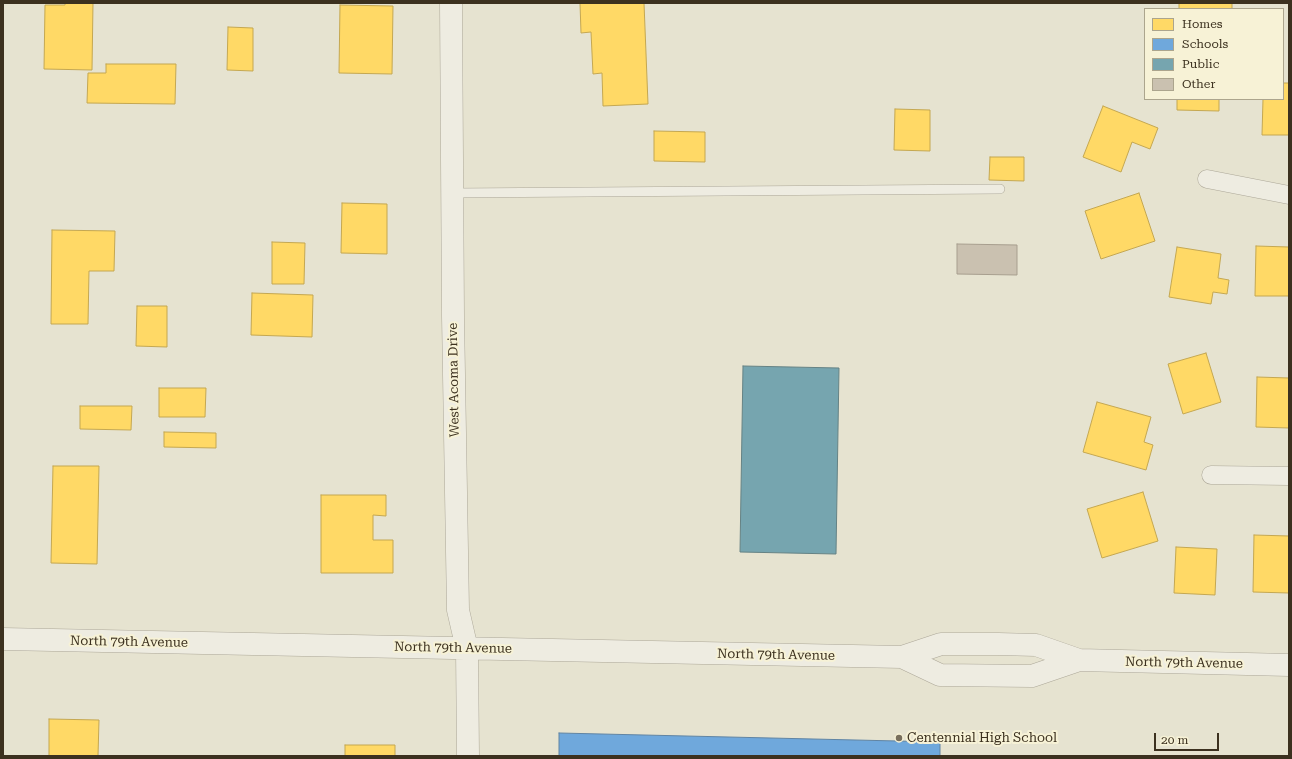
<!DOCTYPE html>
<html>
<head>
<meta charset="utf-8">
<style>
  body { margin:0 }
  #map { position:relative; width:1292px; height:759px; overflow:hidden; background:#e6e3d0; font-family:"Roboto Serif",serif }
  canvas { display:block }
  .frame { position:absolute; inset:0; border:4px solid #3c311f; pointer-events:none }
  .legend { position:absolute; left:1144px; top:8px; width:140px; height:92px; box-sizing:border-box; background:#f7f2d6; border:1px solid #aca58d; margin:0; padding:5px 7px; list-style:none; font-size:12px; color:#3c311f }
  .legend li { display:flex; align-items:center; gap:8px; height:20px }
  .legend b { width:20px; border:1px solid #aca58d }
  .scale { position:absolute; left:1154px; top:733px; width:65px; height:18px; box-sizing:border-box; border:2px solid #3c311f; border-top:0; padding-left:5px; font-size:12px; line-height:14px; white-space:nowrap; color:#3c311f; -webkit-text-stroke:3px #f7f2d6; paint-order:stroke }
</style>
</head>
<body>
<div id="map">
<canvas width="1292" height="759"></canvas>
<div class="frame"></div>
<ul class="legend">
<li><b style="height:11px;background:#ffd966"></b>Homes</li>
<li><b style="height:11px;background:#6fa8dc"></b>Schools</li>
<li><b style="height:11px;background:#76a5af"></b>Public</li>
<li><b style="height:11px;background:#cac1b0"></b>Other</li>
</ul>
<div class="scale">20 m</div>
</div>
<script>
const context = document.querySelector('canvas').getContext('2d');
context.lineJoin = 'round';
function paint(path, color) { context.fillStyle = color; context.fill(path, 'evenodd'); }
const poly = rows => new Path2D(rows.map(r => 'M' + r).join(''));
function stroke(path, color, width, dash) { context.strokeStyle = color; context.lineWidth = width; context.lineCap = dash ? 'butt' : 'round'; context.setLineDash(dash || []); context.stroke(path); }
function write(font, color, halo, rows, align = 'center') {
  context.font = font + ' "Roboto Serif",serif'; context.lineWidth = 4; context.setLineDash([]); context.textBaseline = 'middle'; context.strokeStyle = halo; context.fillStyle = color; for (const [text, x, y, turn = 0] of rows) {
    context.save(); context.translate(x, y); context.rotate((+turn || 0) * Math.PI / 180); context.textAlign = isNaN(turn) ? turn : align; if (halo) context.strokeText(text, 0, 0); context.fillText(text, 0, 0); context.restore();
  }
}
const homes = poly([
  [65,3,93,3,92,70,44,69,45,5,65,5,65,3],
  [580,3,644,3,648,104,603,106,602,73,593,74,591,32,581,33,580,3],
  [1179,3,1232,3,1232,9,1179,9,1179,3],
  [340,5,393,6,392,74,339,73,340,5],
  [228,27,253,28,253,71,227,70,228,27],
  [106,64,176,64,175,104,87,103,88,73,106,73,106,64],
  [1283,83,1289,83,1289,135,1262,135,1263,99,1283,99,1283,83],
  [1177,99,1219,99,1219,111,1177,110,1177,99],
  [1103,106,1158,128,1150,149,1132,142,1121,172,1083,157,1103,106],
  [895,109,930,110,930,151,894,150,895,109],
  [654,131,705,132,705,162,654,161,654,131],
  [990,157,1024,157,1024,181,989,180,990,157],
  [1139,193,1155,241,1101,259,1085,211,1139,193],
  [342,203,387,204,387,254,341,253,342,203],
  [52,230,115,231,114,271,89,271,88,324,51,324,52,230],
  [272,242,305,243,304,284,272,284,272,242],
  [1256,246,1289,247,1289,296,1255,296,1256,246],
  [1177,247,1221,254,1218,278,1229,280,1227,294,1213,292,1211,304,1169,297,1177,247],
  [252,293,313,295,312,337,251,335,252,293],
  [137,306,167,306,167,347,136,346,137,306],
  [1206,353,1221,402,1183,414,1168,364,1206,353],
  [1257,377,1289,378,1289,428,1256,427,1257,377],
  [159,388,206,388,205,417,159,417,159,388],
  [1097,402,1151,417,1144,442,1153,445,1146,470,1083,452,1097,402],
  [80,406,132,406,131,430,80,429,80,406],
  [164,432,216,433,216,448,164,447,164,432],
  [53,466,99,466,97,564,51,563,53,466],
  [1143,492,1158,541,1102,558,1087,509,1143,492],
  [321,495,386,495,386,516,373,515,373,540,393,540,393,573,321,573,321,495],
  [1254,535,1289,536,1289,593,1253,592,1254,535],
  [1176,547,1217,549,1215,595,1174,593,1176,547],
  [49,719,99,720,98,756,49,756,49,719],
  [345,745,395,745,395,756,345,756,345,745]
]);
const schools = poly([
  [559,733,940,742,940,756,559,756,559,733]
]);
const public = poly([
  [743,366,839,368,836,554,740,552,743,366]
]);
const building = poly([
  [957,244,1017,245,1017,275,957,274,957,244]
]);
const service = poly([
  [453,193,1000,189]
]);
const minor = poly([
  [1207,179,1289,195],
  [1211,475,1289,476]
]);
const tertiary = poly([
  [451,3,453,316,458,610,467,649,468,756],
  [3,639,902,657,941,644,998,644,1036,645,1079,660,1289,665],
  [902,657,940,675,1032,676,1079,660]
]);
const markers = [
  [899,738,4,"#786f5d"]
];
const streetNames = [
  ["West Acoma Drive",454,380,-91],
  ["North 79th Avenue",129,642,1],
  ["North 79th Avenue",453,648,1],
  ["North 79th Avenue",776,655,1],
  ["North 79th Avenue",1184,663,1]
];
const poiNames = [
  ["Centennial High School",907,738]
];
paint(homes, '#ffd966');
stroke(homes, '#c4a751', 1);
paint(schools, '#6fa8dc');
stroke(schools, '#6084a3', 1);
paint(public, '#76a5af');
stroke(public, '#658284', 1);
paint(building, '#cac1b0');
stroke(building, '#a79e8e', 1);
stroke(service, '#aca798', 10);
stroke(minor, '#aca798', 19);
stroke(tertiary, '#aca798', 23);
stroke(service, '#eeece1', 9);
stroke(minor, '#eeece1', 18);
stroke(tertiary, '#eeece1', 22);
for (const [x, y, r, color] of markers) { const dot = new Path2D(); dot.arc(x, y, r, 0, 2 * Math.PI); context.fillStyle = color; context.fill(dot); stroke(dot, '#f7f2d6', 1.5); }
write('13px', '#3c311f', '#f7f2d6', streetNames);
write('13px', '#3c311f', '#f7f2d6', poiNames, 'left');
</script>
</body>
</html>
